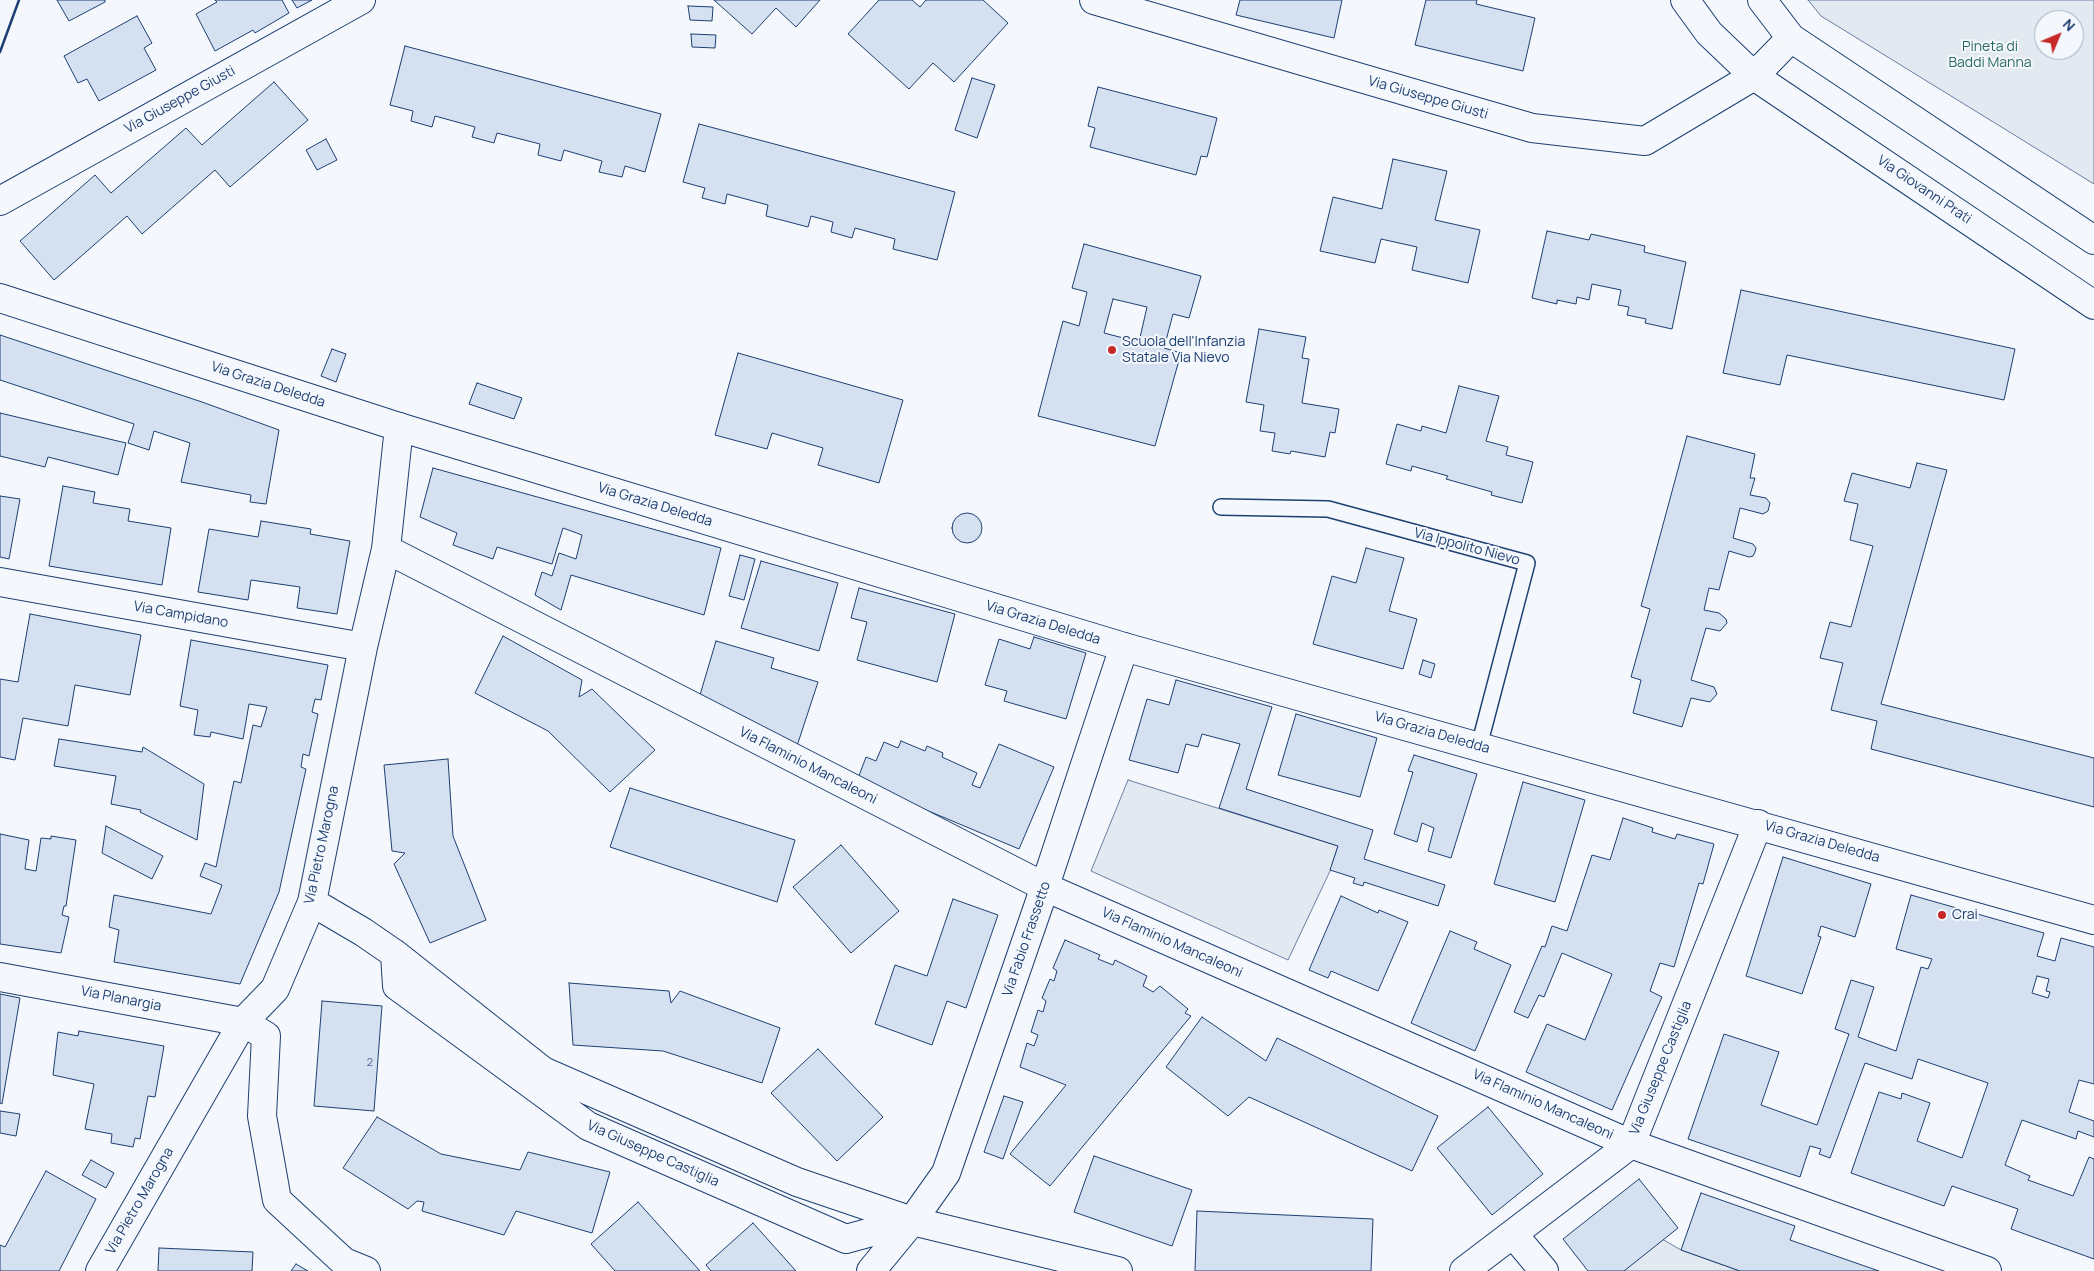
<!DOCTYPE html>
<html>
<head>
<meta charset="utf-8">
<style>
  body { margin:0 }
  #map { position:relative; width:2094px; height:1271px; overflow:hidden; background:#f4f7fb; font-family:Manrope,sans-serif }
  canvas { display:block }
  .north { position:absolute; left:2034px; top:10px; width:50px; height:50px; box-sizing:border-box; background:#f4f7fb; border:1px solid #9eadc5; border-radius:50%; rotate:45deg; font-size:14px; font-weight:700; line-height:20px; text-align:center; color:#1d3f73 }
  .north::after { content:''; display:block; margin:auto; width:18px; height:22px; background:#c62828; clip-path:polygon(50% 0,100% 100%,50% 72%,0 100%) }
</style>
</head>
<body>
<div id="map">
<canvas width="2094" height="1271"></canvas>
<div class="north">N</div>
</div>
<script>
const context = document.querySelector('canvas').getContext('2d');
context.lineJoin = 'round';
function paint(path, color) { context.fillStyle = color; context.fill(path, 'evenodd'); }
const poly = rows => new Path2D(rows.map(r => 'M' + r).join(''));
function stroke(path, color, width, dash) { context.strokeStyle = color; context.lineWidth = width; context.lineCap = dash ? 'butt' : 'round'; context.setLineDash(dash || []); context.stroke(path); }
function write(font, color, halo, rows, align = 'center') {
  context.font = font + ' Manrope,sans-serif'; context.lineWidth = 4; context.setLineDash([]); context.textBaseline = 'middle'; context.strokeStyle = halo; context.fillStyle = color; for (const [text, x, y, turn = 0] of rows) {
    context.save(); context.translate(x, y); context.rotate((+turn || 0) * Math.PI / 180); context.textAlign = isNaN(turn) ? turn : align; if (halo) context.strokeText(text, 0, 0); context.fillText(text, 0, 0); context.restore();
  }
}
const green = poly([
  [1808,0,2094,0,2094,184,1821,16,1808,0],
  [2044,20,2074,20,2074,50,2044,50,2044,20],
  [1128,780,1338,846,1330,871,1288,960,1091,871,1128,780],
  [1662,1239,1681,1250,1740,1271,1622,1271,1662,1239]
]);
const building = poly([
  [57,0,105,0,105,2,69,21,57,0],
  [215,0,282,0,289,13,255,33,253,30,215,51,196,14,217,2,215,0],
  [292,0,312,0,297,8,292,0],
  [714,0,820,0,796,27,776,8,752,34,714,0],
  [879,0,912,0,920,7,926,0,983,0,1008,23,954,82,933,63,909,89,848,34,879,0],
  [1240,0,1342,0,1334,38,1236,15,1240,0],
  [1426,0,1477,0,1476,4,1535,18,1523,71,1415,45,1426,0],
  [688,6,713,7,712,21,690,20,688,6],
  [137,16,152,43,144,48,156,70,99,101,87,79,78,83,64,56,137,16],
  [691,34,716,35,715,48,692,47,691,34],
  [405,46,661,114,645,172,625,166,622,177,599,172,602,161,564,150,561,161,538,155,540,144,497,133,494,143,472,137,475,127,435,116,432,127,411,121,413,111,390,105,405,46],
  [972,78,995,85,977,138,955,130,972,78],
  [274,82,308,120,230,187,215,170,142,234,127,216,54,280,20,241,95,175,111,193,186,128,202,145,274,82],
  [1098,87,1217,118,1207,157,1201,156,1196,175,1090,147,1095,128,1088,126,1098,87],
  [699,124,955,192,937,260,893,249,895,239,855,228,852,238,831,232,833,222,811,216,808,227,766,216,768,205,727,194,725,204,702,198,705,188,683,182,699,124],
  [326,139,337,160,317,170,306,150,326,139],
  [1393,159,1447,171,1435,220,1480,230,1468,283,1412,270,1417,247,1381,239,1375,263,1320,251,1333,197,1382,209,1393,159],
  [1547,231,1589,240,1591,234,1645,246,1644,252,1686,262,1672,329,1645,323,1646,319,1627,315,1629,307,1618,305,1621,290,1592,284,1589,300,1577,297,1576,304,1557,300,1557,304,1532,298,1547,231],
  [1084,244,1201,276,1189,318,1173,314,1164,348,1181,353,1155,446,1038,416,1063,321,1079,326,1087,292,1072,288,1084,244],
  [1113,299,1147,307,1139,342,1104,333,1113,299],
  [1741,290,2015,349,2004,400,1787,355,1780,385,1723,373,1741,290],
  [1259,329,1306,337,1302,358,1309,359,1302,403,1339,409,1335,433,1330,432,1325,457,1291,451,1290,454,1272,451,1275,433,1260,431,1264,405,1246,402,1259,329],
  [0,335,202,402,279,430,266,504,250,502,251,495,181,482,190,443,154,431,149,450,128,443,134,424,0,380,0,335],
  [332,349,346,354,336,382,321,376,332,349],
  [738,353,903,400,879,483,818,465,823,448,772,433,767,449,715,435,738,353],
  [477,383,522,398,514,419,469,404,477,383],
  [1459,386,1499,396,1486,441,1508,447,1506,455,1533,462,1522,503,1491,495,1492,492,1446,479,1448,476,1412,466,1411,471,1386,464,1397,424,1421,431,1422,426,1446,433,1459,386],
  [0,413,126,443,118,475,48,457,45,467,0,456,0,413],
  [1687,436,1755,454,1750,478,1755,478,1750,495,1766,498,1770,503,1768,511,1763,514,1740,508,1733,538,1753,544,1756,548,1755,552,1753,556,1749,557,1729,551,1719,590,1709,588,1704,610,1719,613,1726,619,1727,623,1720,631,1706,628,1691,680,1714,687,1717,694,1710,702,1691,698,1682,727,1633,713,1641,680,1631,677,1650,609,1641,606,1687,436],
  [1917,463,1947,470,1881,704,2094,758,2094,807,1871,749,1877,721,1831,710,1843,663,1820,658,1830,622,1851,627,1873,546,1850,540,1858,504,1844,501,1852,473,1910,488,1917,463],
  [433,468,721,548,704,615,571,575,561,610,535,595,542,572,552,576,559,553,576,559,582,535,563,528,552,564,497,547,493,559,453,545,457,533,420,517,433,468],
  [63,486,95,492,93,503,130,509,128,521,171,528,162,585,49,566,63,486],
  [0,496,20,499,9,559,0,557,0,496],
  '952 528a15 15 0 1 1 30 0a15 15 0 1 1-30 0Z',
  [261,521,311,529,310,534,350,541,337,614,297,608,300,587,251,580,248,600,198,592,209,529,258,537,261,521],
  [1366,548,1404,558,1389,611,1417,619,1403,669,1313,644,1332,576,1356,583,1366,548],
  [740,555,755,559,744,600,729,596,740,555],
  [761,561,838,583,819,651,741,628,761,561],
  [859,588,955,614,937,682,857,660,867,622,851,618,859,588],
  [30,614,141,635,130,695,75,685,68,726,23,718,15,760,0,757,0,679,18,682,30,614],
  [503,636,582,680,579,697,592,689,655,750,610,792,548,731,475,693,503,636],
  [1034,637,1086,653,1066,719,1004,701,1007,691,985,685,999,639,1030,649,1034,637],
  [191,640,328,665,321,700,315,699,312,712,318,714,309,756,303,754,301,767,306,769,279,892,240,984,114,962,119,930,109,927,114,895,211,914,222,885,200,876,205,863,216,867,234,781,241,783,253,725,261,727,267,707,249,704,243,739,211,732,210,737,194,735,198,710,180,706,191,640],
  [716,641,774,658,771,668,818,682,795,752,700,695,716,641],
  [1423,660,1435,664,1431,678,1419,674,1423,660],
  [1176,680,1272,707,1246,789,1373,830,1364,859,1445,885,1438,906,1364,882,1363,886,1353,883,1355,878,1330,870,1338,846,1219,808,1240,744,1202,734,1198,747,1186,744,1178,773,1129,760,1147,699,1169,705,1176,680],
  [1296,714,1377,738,1360,797,1278,775,1296,714],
  [59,739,142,752,143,747,204,784,197,840,140,812,141,810,111,804,116,776,54,766,59,739],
  [901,741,925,751,927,746,943,753,942,757,977,773,972,785,980,788,999,744,1054,767,1019,849,857,781,866,757,876,761,884,742,898,748,901,741],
  [1414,755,1477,774,1451,858,1428,851,1434,828,1422,823,1417,842,1394,834,1413,772,1408,771,1414,755],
  [448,759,453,836,486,920,430,943,394,864,405,853,392,851,384,765,448,759],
  [1523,782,1585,800,1555,902,1494,884,1523,782],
  [630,788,795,840,777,902,610,847,630,788],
  [1623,818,1653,828,1652,832,1675,839,1677,834,1714,844,1703,884,1699,883,1674,967,1660,963,1650,991,1662,997,1612,1110,1526,1072,1547,1024,1585,1040,1612,974,1562,953,1544,997,1539,995,1528,1018,1514,1012,1542,946,1545,947,1552,926,1567,931,1592,855,1610,860,1623,818],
  [106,826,163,856,152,879,102,853,106,826],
  [0,834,29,840,25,869,36,871,41,838,51,839,51,836,76,840,66,906,64,906,62,915,69,917,61,953,0,944,0,834],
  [841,845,899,911,851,953,793,887,841,845],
  [1783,857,1871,884,1855,937,1821,926,1818,936,1821,937,1802,994,1746,976,1783,857],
  [1911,895,2044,933,2037,956,2055,961,2061,938,2094,947,2094,1084,2079,1080,2069,1112,2094,1121,2094,1137,2078,1131,2076,1139,2022,1120,2005,1165,2030,1176,2028,1180,2073,1196,2089,1157,2094,1159,2094,1259,2011,1229,2018,1209,1952,1186,1944,1206,1851,1173,1879,1092,1901,1099,1902,1093,1930,1103,1917,1141,1962,1158,1988,1083,1918,1059,1912,1079,1865,1063,1830,1158,1819,1154,1821,1149,1810,1146,1800,1177,1688,1139,1724,1034,1779,1052,1761,1105,1817,1125,1849,1034,1835,1029,1851,980,1874,987,1858,1037,1896,1051,1921,967,1928,969,1932,959,1896,949,1911,895],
  [2037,976,2049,979,2046,991,2050,992,2048,998,2032,993,2037,976],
  [1341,896,1378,913,1379,910,1408,922,1378,991,1331,971,1328,978,1309,970,1341,896],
  [953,899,998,915,966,1008,947,1001,932,1045,875,1024,895,965,927,976,953,899],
  [1450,931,1477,942,1474,949,1511,965,1475,1051,1411,1023,1450,931],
  [1065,940,1100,955,1098,959,1113,965,1115,960,1147,976,1143,986,1153,992,1160,986,1188,1009,1185,1013,1191,1016,1050,1186,1010,1154,1066,1085,1020,1067,1027,1043,1034,1046,1038,1035,1031,1032,1038,1010,1043,1012,1046,1001,1042,998,1050,979,1054,981,1057,971,1053,968,1065,940],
  [569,983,669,991,671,1003,680,991,780,1028,762,1083,663,1051,573,1045,569,983],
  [0,994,20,998,2,1104,0,1103,0,994],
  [322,1001,382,1006,374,1111,314,1106,322,1001],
  [1202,1017,1266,1061,1277,1038,1438,1116,1412,1171,1249,1097,1228,1116,1166,1067,1202,1017],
  [79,1031,164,1046,155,1097,148,1096,140,1139,135,1138,133,1147,111,1143,112,1134,85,1129,94,1084,53,1075,58,1032,78,1036,79,1031],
  [818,1049,883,1117,837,1161,771,1093,818,1049],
  [1004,1096,1023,1102,1003,1159,984,1152,1004,1096],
  [1488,1107,1543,1174,1492,1215,1437,1148,1488,1107],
  [0,1111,20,1114,16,1136,0,1133,0,1111],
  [377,1117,441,1154,520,1170,528,1152,610,1172,592,1233,516,1211,504,1235,422,1211,424,1202,417,1201,408,1209,343,1168,377,1117],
  [1094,1156,1192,1190,1172,1246,1074,1212,1094,1156],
  [91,1160,114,1173,106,1188,82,1175,91,1160],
  [46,1171,96,1199,59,1271,0,1271,0,1245,5,1247,46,1171],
  [1639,1179,1678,1228,1624,1271,1588,1271,1563,1239,1639,1179],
  [1701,1193,1795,1226,1790,1240,1879,1271,1740,1271,1681,1250,1701,1193],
  [638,1202,700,1271,615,1271,591,1244,638,1202],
  [1197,1211,1373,1219,1371,1271,1195,1271,1197,1211],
  [753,1223,796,1271,711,1271,706,1265,753,1223],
  [159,1248,253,1252,252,1271,158,1271,159,1248],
  [296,1264,308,1271,291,1271,296,1264]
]);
const lane = poly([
  [1221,507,1328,509,1527,563,1479,746]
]);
const street = poly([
  [1094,0,1532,128,1645,141,1754,76,1791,38],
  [0,201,361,0],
  [386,549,1045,887,1631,1144,1987,1271],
  [0,582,363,647],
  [312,902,363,932,395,954,543,1071,797,1182,912,1221,1118,1271],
  [395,954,397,986,588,1126,846,1239,912,1221],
  [0,977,243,1022,266,1036,262,1116,277,1200,344,1262,366,1271],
  [1513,1234,1544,1271],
  [100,1271,243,1022,275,989,312,902,363,647,386,549,399,427],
  [871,1271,912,1221,946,1173,1039,904,1124,647],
  [1464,1271,1631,1144,1758,824]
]);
const secondary = poly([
  [1685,0,1709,33,1754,76,2094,305],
  [1762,0,1791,38,2094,240],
  [0,298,399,427,1124,647,2094,920]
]);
const wall = poly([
  [0,52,19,0]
]);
const markers = [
  [1112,350,5,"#c62828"],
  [1942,915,5,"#c62828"]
];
const numberNames = [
  ["2",370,1063]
];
const parkNames = [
  ["Pineta di",1990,47],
  ["Baddi Manna",1990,63]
];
const streetNames = [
  ["Via Giuseppe Giusti",1428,98,16],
  ["Via Giuseppe Giusti",180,100,-29],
  ["Via Giovanni Prati",1924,190,34],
  ["Via Grazia Deledda",268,385,18],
  ["Via Grazia Deledda",655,505,17],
  ["Via Ippolito Nievo",1467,547,15],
  ["Via Campidano",181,615,10],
  ["Via Grazia Deledda",1043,623,17],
  ["Via Grazia Deledda",1432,733,16],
  ["Via Flaminio Mancaleoni",808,766,27],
  ["Via Grazia Deledda",1822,842,16],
  ["Via Pietro Marogna",322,845,-78],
  ["Via Fabio Frassetto",1027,939,-71],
  ["Via Flaminio Mancaleoni",1172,943,24],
  ["Via Planargia",121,999,11],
  ["Via Giuseppe Castiglia",1661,1068,-68],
  ["Via Flaminio Mancaleoni",1543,1105,24],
  ["Via Giuseppe Castiglia",653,1154,24],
  ["Via Pietro Marogna",140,1201,-60]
];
const poiNames = [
  ["Scuola dell'Infanzia",1122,342],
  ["Statale Via Nievo",1122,358],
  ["Crai",1952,915]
];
paint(green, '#e3e9f0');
stroke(green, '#687fa3', 1);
paint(building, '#d5e0f0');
stroke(building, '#1d3f73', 1);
stroke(lane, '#1d3f73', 18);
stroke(street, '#1d3f73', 30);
stroke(secondary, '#1d3f73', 30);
stroke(lane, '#f4f7fb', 15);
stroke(street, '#f4f7fb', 28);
stroke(secondary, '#f4f7fb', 28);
stroke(wall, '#1d3f73', 2.5);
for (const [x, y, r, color] of markers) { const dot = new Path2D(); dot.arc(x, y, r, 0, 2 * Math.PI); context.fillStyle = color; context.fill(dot); stroke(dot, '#f4f7fb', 2); }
write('11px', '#4b6792', null, numberNames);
write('14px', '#2c6c60', '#f4f7fb', parkNames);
write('14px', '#1d3f73', '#f4f7fb', streetNames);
write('14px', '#1d3f73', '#f4f7fb', poiNames, 'left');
</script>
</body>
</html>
